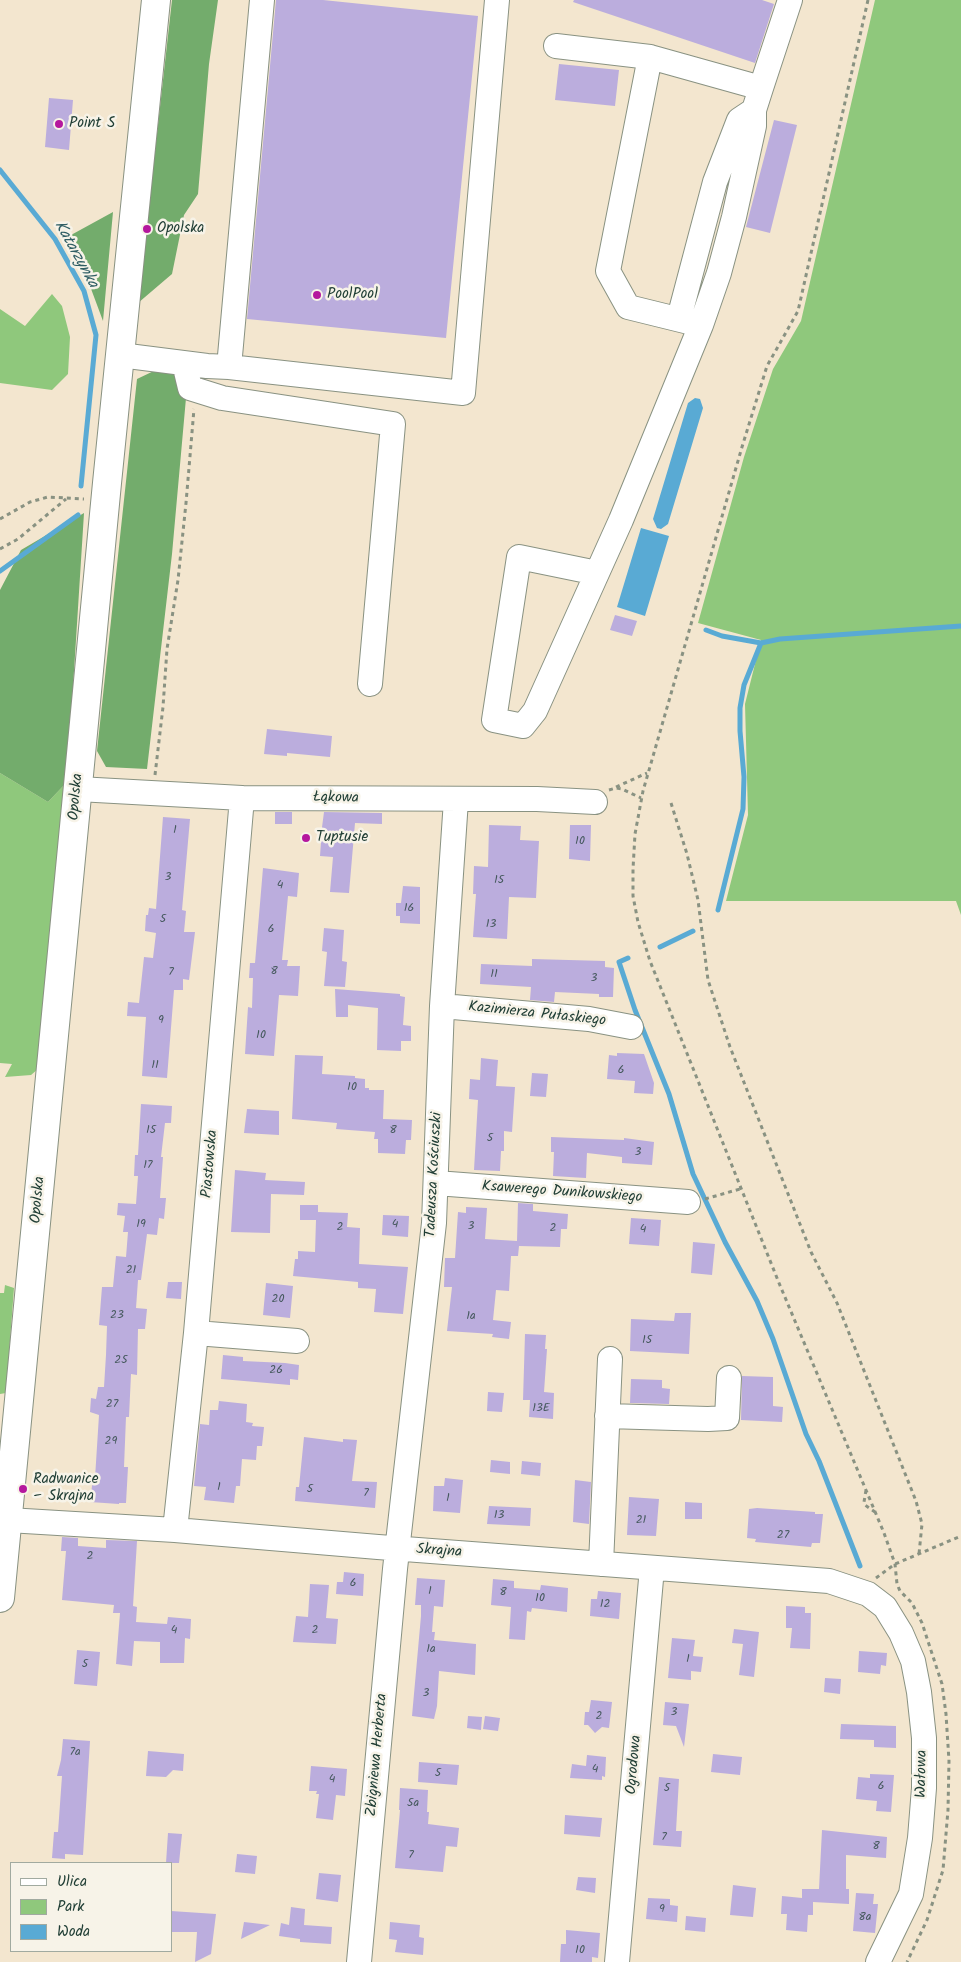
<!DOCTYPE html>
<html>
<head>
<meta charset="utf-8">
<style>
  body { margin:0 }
  #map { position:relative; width:961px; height:1962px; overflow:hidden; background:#f3e6cf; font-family:Kalam,sans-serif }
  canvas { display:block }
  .legend { position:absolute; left:10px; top:1862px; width:162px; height:90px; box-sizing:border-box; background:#f7f3e8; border:1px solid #a1aaa0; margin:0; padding:6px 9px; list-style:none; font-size:15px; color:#1f3d34 }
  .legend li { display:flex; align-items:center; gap:10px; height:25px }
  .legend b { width:25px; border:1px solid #a1aaa0 }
</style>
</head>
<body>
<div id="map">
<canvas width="961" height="1962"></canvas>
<ul class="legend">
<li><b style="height:6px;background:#fff"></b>Ulica</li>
<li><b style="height:14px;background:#8fc87c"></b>Park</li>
<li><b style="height:14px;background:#59aad4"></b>Woda</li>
</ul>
</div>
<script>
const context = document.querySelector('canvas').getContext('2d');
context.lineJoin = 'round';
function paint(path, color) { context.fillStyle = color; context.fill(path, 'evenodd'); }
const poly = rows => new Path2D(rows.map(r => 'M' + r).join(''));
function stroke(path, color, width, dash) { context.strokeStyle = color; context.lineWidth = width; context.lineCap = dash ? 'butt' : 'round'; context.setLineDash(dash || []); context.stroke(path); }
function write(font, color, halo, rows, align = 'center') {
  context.font = font + ' Kalam,sans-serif'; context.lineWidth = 5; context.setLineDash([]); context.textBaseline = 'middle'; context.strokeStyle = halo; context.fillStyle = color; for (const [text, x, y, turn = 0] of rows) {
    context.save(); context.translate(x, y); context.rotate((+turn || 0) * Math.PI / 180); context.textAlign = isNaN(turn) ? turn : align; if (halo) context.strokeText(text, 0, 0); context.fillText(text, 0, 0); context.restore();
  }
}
const green = poly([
  [875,0,961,0,961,915,956,901,726,901,748,815,745,704,761,640,698,623,744,457,773,369,801,321],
  [52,294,62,306,70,337,68,374,52,390,0,383,0,309,25,326],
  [0,773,48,802,67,782,38,1069,31,1075,5,1077,12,1064,0,1063],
  [5,1285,14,1288,6,1393,0,1394,0,1293,4,1293]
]);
const forest = poly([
  [172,0,218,0,209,64,198,194,184,215,172,274,138,303],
  [113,212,103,321,71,235],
  [158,369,177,371,186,398,172,554,147,769,106,767,97,751,137,379],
  [84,513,67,782,48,802,0,773,0,590,21,550]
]);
const water = poly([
  [695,398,700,399,703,408,668,524,661,529,657,528,653,519,688,403],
  [641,528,669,536,645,616,617,607]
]);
const stream = poly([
  [0,170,55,239,84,291,96,335,81,486],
  [0,571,78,515],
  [706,630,722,636,761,643,780,639,961,626],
  [718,910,743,809,744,777,740,731,740,708,744,685,761,643],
  [660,947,693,931],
  [628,958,619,962,635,1010,669,1094,693,1174,725,1242,757,1301,773,1339,806,1434,819,1461,860,1566]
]);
const building = poly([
  [276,0,323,0,478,16,446,338,247,319],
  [574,0,762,0,774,4,755,63,573,2],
  [559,64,619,70,615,106,555,100],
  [49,98,73,100,69,150,45,147],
  [774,120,797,125,770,233,746,227],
  [615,615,637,621,632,636,610,630],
  [267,729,332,736,330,757,287,753,287,756,264,754],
  [275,812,292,812,292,824,275,824],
  [324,812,382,813,382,824,355,823,349,893,330,892,333,857,320,856,321,842,317,838,321,835],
  [163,817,190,819,182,910,186,911,184,932,195,932,189,980,183,979,183,990,174,990,167,1078,142,1076,146,1017,127,1016,128,1002,139,1003,144,957,153,958,156,933,145,931,146,915,148,915,149,908,156,909],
  [489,825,521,826,520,840,539,841,536,898,509,897,507,939,473,937,476,894,473,894,474,866,488,867],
  [570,825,591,825,590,861,569,859],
  [263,868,299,873,297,897,288,896,282,960,288,960,287,966,300,966,298,996,279,995,274,1056,245,1054,248,1007,252,1008,253,978,249,978,250,963,255,963],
  [403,886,420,887,420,924,400,923,400,916,396,916,396,903,401,903],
  [324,928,344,930,342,961,347,962,345,987,324,986,327,952,322,951],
  [532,959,605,961,605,967,614,968,613,997,599,997,599,994,555,992,554,1002,530,1000,531,987,480,984,481,964,532,966],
  [335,989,400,994,400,996,405,997,403,1025,411,1026,411,1041,401,1041,401,1051,377,1050,378,1008,348,1005,348,1017,336,1017],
  [617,1053,644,1054,654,1083,653,1094,634,1093,635,1081,607,1079,609,1055,617,1056],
  [295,1055,323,1056,322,1074,355,1076,355,1078,365,1079,365,1088,369,1088,369,1090,384,1090,383,1119,412,1120,411,1140,406,1140,405,1154,378,1153,378,1139,374,1139,375,1132,336,1129,337,1123,292,1119],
  [481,1058,498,1060,496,1086,515,1087,512,1132,504,1131,504,1151,501,1151,500,1171,474,1170,478,1100,469,1099,470,1079,480,1080],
  [532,1073,548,1074,546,1097,530,1096],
  [141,1104,172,1106,171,1123,165,1123,161,1157,163,1157,160,1198,166,1198,164,1219,159,1218,157,1235,147,1234,141,1280,138,1280,136,1308,147,1309,145,1329,138,1329,137,1375,131,1374,129,1417,126,1417,124,1467,128,1467,126,1503,119,1503,119,1504,90,1502,93,1478,95,1478,99,1415,90,1412,91,1398,96,1399,98,1387,104,1387,106,1355,107,1326,99,1325,102,1287,113,1287,116,1256,126,1257,128,1232,123,1232,125,1216,117,1215,118,1203,136,1204,138,1176,134,1176,135,1155,138,1155],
  [247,1109,279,1111,279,1135,244,1133],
  [551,1137,624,1140,624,1138,654,1142,652,1165,622,1163,622,1157,587,1153,586,1178,553,1176,554,1152,551,1152],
  [235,1170,266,1173,265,1180,305,1182,304,1195,271,1194,270,1233,231,1232],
  [518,1203,533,1204,533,1211,568,1214,567,1229,561,1229,560,1247,519,1246,518,1256,511,1256,509,1291,496,1290,493,1320,511,1322,509,1339,492,1337,493,1334,447,1331,452,1287,444,1287,445,1258,455,1258,458,1212,466,1213,466,1207,487,1208,485,1239,517,1241],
  [300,1205,318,1205,318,1212,348,1213,347,1227,360,1228,359,1264,408,1267,403,1314,374,1312,376,1289,358,1288,358,1282,293,1276,295,1259,298,1259,298,1251,315,1252,316,1220,300,1220],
  [383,1215,409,1216,408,1237,382,1235],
  [631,1218,661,1220,659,1246,629,1244],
  [693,1242,715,1244,712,1275,691,1273],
  [168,1282,182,1282,181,1299,166,1298],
  [266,1283,293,1286,290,1318,263,1315],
  [675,1313,691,1313,689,1354,630,1351,631,1319,674,1321],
  [525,1334,546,1335,545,1349,547,1349,544,1392,554,1393,553,1419,529,1417,530,1400,523,1400],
  [223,1355,243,1357,243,1361,285,1363,299,1365,298,1380,290,1379,290,1385,221,1379],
  [742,1376,773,1377,773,1406,783,1407,782,1422,741,1420],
  [631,1379,662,1380,662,1388,670,1389,669,1404,630,1403],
  [488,1392,504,1393,502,1412,487,1411],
  [219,1401,247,1404,246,1422,253,1423,252,1426,264,1427,262,1446,257,1446,256,1460,242,1459,240,1486,236,1486,234,1503,204,1500,206,1487,194,1486,200,1424,209,1425,210,1410,218,1410],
  [304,1437,343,1442,343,1439,357,1440,352,1481,377,1482,375,1508,295,1501,296,1487,299,1487],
  [491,1460,510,1462,510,1474,490,1472],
  [522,1461,541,1463,540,1476,521,1474],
  [445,1478,463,1480,460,1513,433,1511,434,1486,444,1486],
  [575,1480,591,1482,589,1524,573,1522],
  [629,1497,659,1499,656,1536,627,1535],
  [685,1502,702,1503,702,1519,685,1519],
  [489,1506,531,1508,530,1526,487,1524],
  [757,1508,815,1512,815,1514,823,1514,820,1543,812,1543,811,1547,755,1542,756,1539,747,1538,749,1509],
  [62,1537,78,1538,78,1546,106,1548,106,1540,137,1541,133,1606,137,1607,136,1622,167,1624,168,1617,191,1619,190,1639,185,1638,184,1663,160,1663,160,1642,134,1641,132,1666,116,1664,120,1613,113,1613,114,1605,62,1600,66,1551,61,1551],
  [344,1572,364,1574,363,1596,336,1594,337,1582,343,1582],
  [417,1578,445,1580,443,1607,434,1606,432,1632,435,1632,434,1640,476,1644,475,1675,439,1671,437,1706,434,1719,412,1716,421,1616,421,1605,415,1605],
  [493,1579,514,1581,514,1588,540,1590,541,1585,568,1588,567,1612,532,1608,531,1612,527,1611,525,1640,509,1639,511,1607,491,1605],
  [310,1584,329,1585,326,1618,338,1619,336,1644,293,1642,296,1616,308,1617],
  [598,1591,621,1593,619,1619,590,1616,591,1599,597,1599],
  [786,1606,805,1607,805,1613,811,1613,810,1649,790,1648,792,1628,786,1628],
  [734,1629,759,1632,754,1677,739,1675,743,1644,732,1643],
  [672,1638,695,1640,693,1656,703,1657,701,1672,691,1671,691,1680,668,1678],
  [77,1650,100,1652,97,1686,74,1684],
  [859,1651,887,1653,886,1666,881,1665,880,1674,858,1672],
  [825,1678,841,1679,840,1694,824,1692],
  [591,1700,612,1702,609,1728,602,1727,595,1733,588,1725,584,1725,585,1712,589,1712],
  [665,1702,689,1704,684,1747,676,1726,663,1725],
  [468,1716,482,1717,481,1730,467,1728],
  [485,1716,500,1718,498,1731,483,1729],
  [841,1724,896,1726,896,1748,874,1747,874,1740,840,1739],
  [63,1739,90,1741,83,1855,65,1854,65,1859,52,1858,54,1832,58,1832,62,1776,57,1776,61,1760],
  [148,1751,184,1754,183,1771,173,1770,166,1777,146,1776],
  [713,1754,742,1757,740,1775,711,1772],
  [587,1755,606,1757,605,1777,602,1776,602,1780,570,1778,572,1764,586,1766],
  [419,1762,459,1765,457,1785,418,1782],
  [311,1766,347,1769,345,1796,336,1795,333,1820,316,1818,319,1794,316,1794,317,1791,309,1791],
  [870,1774,894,1775,891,1812,876,1811,877,1801,856,1799,858,1777,870,1778],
  [659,1777,679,1779,676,1831,682,1831,681,1847,653,1845],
  [400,1788,428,1790,427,1812,429,1812,428,1824,459,1828,457,1847,446,1846,443,1872,395,1868,400,1810,399,1810],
  [565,1815,602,1818,600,1837,564,1834],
  [822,1830,887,1837,886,1858,846,1855,846,1889,849,1889,849,1904,813,1902,813,1915,808,1915,807,1932,786,1930,787,1914,781,1914,782,1896,802,1898,802,1889,819,1889],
  [168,1833,182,1834,179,1863,166,1863],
  [237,1854,257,1856,255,1874,235,1872],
  [319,1873,341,1875,338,1902,316,1899],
  [578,1877,596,1878,595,1893,576,1890],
  [733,1885,756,1888,753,1917,730,1915],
  [856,1893,874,1894,873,1904,878,1904,875,1933,853,1931],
  [648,1898,670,1899,670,1905,678,1906,677,1922,646,1919],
  [291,1907,305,1909,304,1925,332,1927,331,1944,300,1942,300,1939,279,1936,281,1923,289,1925],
  [171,1911,216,1914,211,1954,195,1962,197,1932,171,1932],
  [686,1916,706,1918,705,1932,685,1930],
  [244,1922,270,1925,241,1939],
  [390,1922,420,1925,419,1937,424,1938,423,1955,395,1952,397,1940,389,1939],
  [566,1930,600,1933,598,1958,592,1957,592,1962,560,1962,561,1944,566,1944]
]);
const path = poly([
  [868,0,798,311,767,366,742,447,643,791,635,834,633,869,633,896,638,922,650,961,779,1283,884,1533,895,1564,897,1584,900,1591,912,1603,922,1623,942,1684,946,1714,949,1761,948,1810,943,1870,927,1920,907,1962],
  [0,519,30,502,48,497,84,499],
  [0,549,18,539,66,499],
  [155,775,163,707,167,649,178,580,186,503,194,409],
  [616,787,647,773],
  [609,790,616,788,622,789,641,798],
  [671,803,687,854,698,900,708,980,730,1047,811,1252,837,1303,916,1501,922,1524,919,1554],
  [705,1199,740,1189],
  [866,1490,864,1502,865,1505,875,1512],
  [876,1578,895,1564,961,1536]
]);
const minor = poly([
  [556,46,650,57],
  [761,88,650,57,608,271,628,307,701,325,719,273,734,217,754,126,754,110,761,88,790,0],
  [679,318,715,182,739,120,754,110],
  [120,355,207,366,229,367,463,393,497,0],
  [184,363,190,388,222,398,393,424,370,684],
  [229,367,262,0],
  [597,573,519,557,494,720,523,726,535,711,621,520,701,325],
  [78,789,242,798,537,799,595,802],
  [442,1006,589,1019,631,1027],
  [436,1183,688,1202],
  [196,1333,297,1341],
  [607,1416,708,1419,727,1418,729,1378],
  [8,1520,175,1530,378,1547,803,1579,829,1581,868,1594,885,1607,901,1633,913,1661,919,1692,924,1738,924,1788,920,1838,911,1894,878,1962],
  [175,1530,196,1333,242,798],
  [601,1564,610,1359],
  [359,1962,395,1569,434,1223,442,1006,456,800],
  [617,1962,652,1568]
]);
const major = poly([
  [0,1598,107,483,156,0]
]);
const markers = [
  [59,124,5,"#b5179e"],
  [147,229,5,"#b5179e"],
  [317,295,5,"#b5179e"],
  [306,838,5,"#b5179e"],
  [23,1489,5,"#b5179e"]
];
const numberNames = [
  ["1",175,831],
  ["10",580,842],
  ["3",168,878],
  ["15",499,881],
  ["4",280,886],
  ["16",409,909],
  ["5",163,920],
  ["13",491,925],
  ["6",271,930],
  ["8",274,972],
  ["7",171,973],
  ["11",494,975],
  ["3",594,979],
  ["9",161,1021],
  ["10",261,1036],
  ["11",155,1066],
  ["6",621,1071],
  ["10",352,1088],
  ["15",151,1131],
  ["8",393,1131],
  ["5",490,1139],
  ["3",638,1153],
  ["17",148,1166],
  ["19",141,1225],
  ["4",395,1225],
  ["3",471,1227],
  ["2",340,1228],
  ["2",553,1229],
  ["4",643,1230],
  ["21",131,1271],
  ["20",278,1300],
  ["23",117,1316],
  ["1a",471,1317],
  ["15",647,1341],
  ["25",121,1361],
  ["26",276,1371],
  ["27",112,1405],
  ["13E",541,1409],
  ["29",111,1442],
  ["1",219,1488],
  ["5",310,1490],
  ["7",366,1494],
  ["1",448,1499],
  ["13",499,1516],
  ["21",641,1521],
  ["27",783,1536],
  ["2",90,1557],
  ["6",353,1584],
  ["1",430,1592],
  ["8",503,1593],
  ["10",540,1599],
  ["12",605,1605],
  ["4",174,1631],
  ["2",315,1631],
  ["1a",431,1650],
  ["1",688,1660],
  ["5",85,1665],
  ["3",426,1694],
  ["3",674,1713],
  ["2",599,1717],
  ["7a",75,1753],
  ["4",595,1770],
  ["5",438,1774],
  ["4",332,1780],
  ["6",881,1787],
  ["5",667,1789],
  ["5a",413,1804],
  ["7",664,1838],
  ["8",876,1847],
  ["7",411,1856],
  ["9",662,1910],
  ["8a",865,1918],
  ["10",580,1951]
];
const poiNames = [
  ["Point S",69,124],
  ["Opolska",157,229],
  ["PoolPool",327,295],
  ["Tuptusie",316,838],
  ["Radwanice",33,1480],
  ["– Skrajna",33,1497]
];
const streetNames = [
  ["Opolska",77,797,-85],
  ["Łąkowa",336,799,1],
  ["Kazimierza Pułaskiego",537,1015,6],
  ["Piastowska",211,1164,-85],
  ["Tadeusza Kościuszki",435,1175,-87],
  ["Ksawerego Dunikowskiego",562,1193,4],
  ["Opolska",39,1200,-85],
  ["Skrajna",439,1552,4],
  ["Zbigniewa Herberta",378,1755,-85],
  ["Ogrodowa",635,1765,-85],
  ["Wałowa",923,1774,-89]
];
const waterNames = [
  ["Katarzynka",75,255,61]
];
paint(green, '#8fc87c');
paint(forest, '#73ac6c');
paint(water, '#59aad4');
stroke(stream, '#59aad4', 5);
paint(building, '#bbaddd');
stroke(minor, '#899282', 26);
stroke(major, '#899282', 30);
stroke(path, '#899282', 3, [4, 4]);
stroke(minor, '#fff', 24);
stroke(major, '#fff', 28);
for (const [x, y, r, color] of markers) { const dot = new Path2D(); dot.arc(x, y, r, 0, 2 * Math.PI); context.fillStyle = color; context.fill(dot); stroke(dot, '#f7f3e8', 2); }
write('12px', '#46595e', null, numberNames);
write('15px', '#1f3d34', '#f7f3e8', poiNames, 'left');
write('15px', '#1f3d34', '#f7f3e8', streetNames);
write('italic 16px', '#305e64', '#f7f3e8', waterNames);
</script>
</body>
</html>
